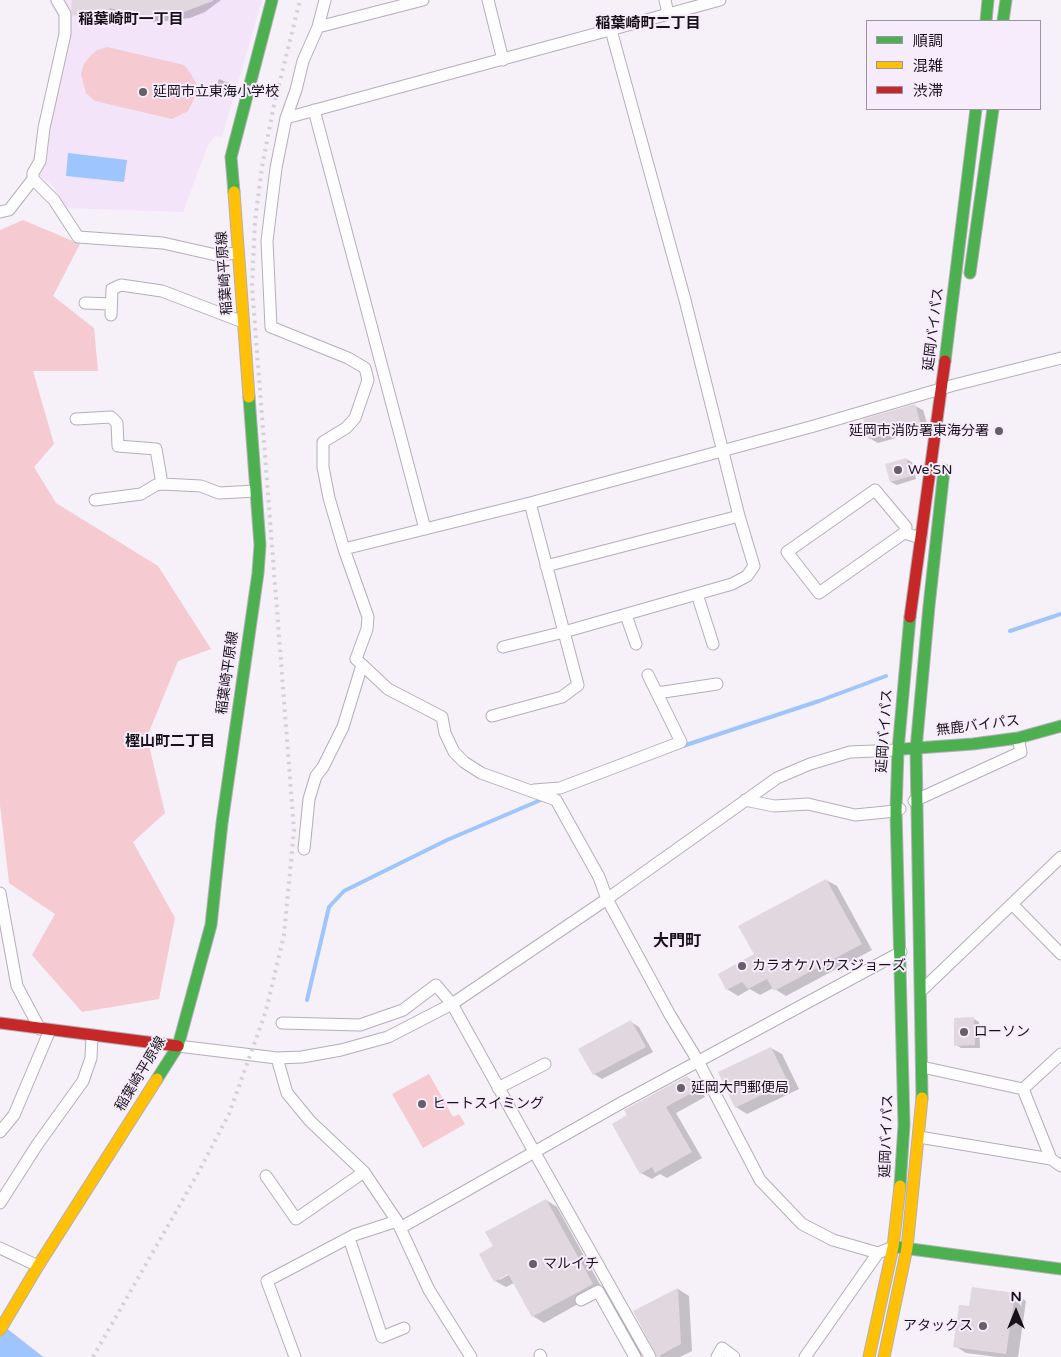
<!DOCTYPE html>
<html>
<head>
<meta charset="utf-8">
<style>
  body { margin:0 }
  #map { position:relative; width:1061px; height:1357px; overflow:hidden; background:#f6f0f8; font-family:"Varela Round","Noto Sans JP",sans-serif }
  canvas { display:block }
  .legend { position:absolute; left:866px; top:20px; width:175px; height:90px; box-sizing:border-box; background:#f7ecfc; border:1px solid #9d94a2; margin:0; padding:6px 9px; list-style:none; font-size:15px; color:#17111a }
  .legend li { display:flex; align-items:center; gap:10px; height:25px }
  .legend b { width:25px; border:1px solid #9d94a2 }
  .north { position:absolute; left:991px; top:1287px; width:50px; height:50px; -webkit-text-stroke:4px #f7ecfc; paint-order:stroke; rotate:0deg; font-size:14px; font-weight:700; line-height:20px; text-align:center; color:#17111a }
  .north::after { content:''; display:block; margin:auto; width:18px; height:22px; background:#17111a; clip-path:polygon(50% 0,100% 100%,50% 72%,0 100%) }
</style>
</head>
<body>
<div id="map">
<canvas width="1061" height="1357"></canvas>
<ul class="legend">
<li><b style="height:6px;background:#4caf50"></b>順調</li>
<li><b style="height:6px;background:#ffc107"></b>混雑</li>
<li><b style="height:6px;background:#c62828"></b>渋滞</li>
</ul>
<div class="north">N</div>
</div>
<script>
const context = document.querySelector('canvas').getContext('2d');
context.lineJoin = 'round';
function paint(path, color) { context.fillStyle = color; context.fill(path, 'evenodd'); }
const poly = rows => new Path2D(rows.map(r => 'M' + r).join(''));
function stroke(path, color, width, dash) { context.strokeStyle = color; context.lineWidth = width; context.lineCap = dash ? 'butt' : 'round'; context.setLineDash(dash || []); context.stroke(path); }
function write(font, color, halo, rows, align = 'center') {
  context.font = font + ' "Varela Round","Noto Sans JP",sans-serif'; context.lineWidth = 4; context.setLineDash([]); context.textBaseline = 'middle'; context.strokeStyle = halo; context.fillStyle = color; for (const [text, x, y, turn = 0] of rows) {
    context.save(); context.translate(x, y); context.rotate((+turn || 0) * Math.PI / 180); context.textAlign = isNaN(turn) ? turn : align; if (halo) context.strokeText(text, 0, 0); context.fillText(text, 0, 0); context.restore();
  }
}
const built = poly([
  [48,0,262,0,222,137,215,136,208,145,183,212,66,208,53,186,37,174,66,22,61,21]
]);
const green = poly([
  [107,47,184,65,191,74,196,83,197,93,188,111,172,119,95,101,86,93,81,74,84,64,90,56,97,50],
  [23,220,80,244,53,296,94,328,98,371,33,371,54,444,34,467,56,503,158,566,211,649,178,661,147,737,165,813,133,842,175,918,159,999,82,1012,32,955,55,914,9,883,0,805,0,230],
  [429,1074,453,1117,459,1114,465,1124,423,1148,392,1094]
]);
const water = poly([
  [68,153,127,160,124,182,66,176],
  [0,1323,42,1356,44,1357,0,1357]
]);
const shadow = poly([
  [74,0,221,0,205,12,190,18,158,22,143,20,119,12,116,26,83,19,74,14],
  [219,79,234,85,231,96,215,90],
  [915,406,923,410,929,429,878,443,869,438],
  [906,459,912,462,916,479,897,485,891,482,887,465],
  [826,880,837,886,872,950,786,996,773,988,760,995,750,989,738,996,727,989,756,955],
  [974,1019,979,1022,980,1048,961,1048,956,1045],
  [631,1022,639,1027,653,1052,602,1079,594,1074],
  [771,1048,782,1054,799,1089,747,1114,736,1107],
  [687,1077,697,1084,705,1097,676,1113,702,1158,667,1178,660,1174,652,1179,641,1173,629,1116],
  [546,1200,557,1207,603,1290,544,1323,533,1316,514,1283,506,1287,495,1281,495,1247],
  [513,1270,514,1272,499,1280,499,1278],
  [678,1289,689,1296,692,1351,680,1357,661,1357,658,1356],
  [1015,1294,1026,1301,1018,1357,997,1357,966,1353,955,1346,970,1307]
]);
const stream = poly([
  [1010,631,1061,614],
  [683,746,819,701,886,676],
  [307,1000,329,907,344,891,447,840,543,799]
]);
const building = poly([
  [72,0,213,0,213,1,181,13,148,17,133,15,110,8,107,22,72,15,71,9],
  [915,404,921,425,868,439,863,419],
  [906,458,912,476,890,482,885,464],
  [826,879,862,944,774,991,767,979,748,989,742,982,726,990,718,974,754,954,738,926],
  [974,1017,975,1045,954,1046,954,1018],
  [631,1020,646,1047,593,1075,578,1049],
  [771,1047,788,1082,735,1108,718,1072],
  [687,1076,695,1091,666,1107,692,1152,655,1173,652,1167,640,1174,612,1124,627,1115,624,1110],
  [546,1199,593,1284,532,1317,508,1274,494,1282,479,1254,493,1246,485,1232],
  [972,1287,1015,1293,1006,1354,953,1347,959,1305,969,1306],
  [678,1288,681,1344,657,1357,633,1311]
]);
const street = poly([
  [325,0,318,27,303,61,296,90,286,118,276,168,267,241,271,327,348,358,365,368,368,380,355,418,346,428,323,442,323,467,329,498,344,549,368,617,367,629,356,659,388,689,442,717,445,733,454,752,464,762,481,773,556,800,599,877,607,899,670,1015,698,1061,760,1180,802,1224,833,1240,878,1253,893,1247],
  [488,0,503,60],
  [665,0,668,14],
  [318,27,423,0],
  [314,110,425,529],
  [286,118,720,0],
  [33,179,33,173,40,161,44,128,65,34,65,14,57,0],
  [0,212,9,210,33,179,54,200,78,237,163,243,216,255,238,253],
  [85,303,111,304],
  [111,315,112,289,121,285,162,291,243,322],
  [76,419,111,417,117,423,118,446,156,449,162,484],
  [95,500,141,494,156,485,162,484,201,486,219,493,255,491],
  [904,533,819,593,787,552,875,490,906,527,904,533,921,538],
  [344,549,530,503,814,426,954,385,1061,358],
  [546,566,739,516],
  [697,594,713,644],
  [626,615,636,644],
  [503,647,564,632,530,503],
  [657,693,717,684],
  [492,716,562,697,578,685,564,632,732,584,747,576,754,566,739,516,685,300,611,30],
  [534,790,560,788,681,742,648,675],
  [745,800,774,806,808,804,855,815,896,811,900,809],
  [914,801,1021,752,1018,738],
  [304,849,309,799,316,776,323,767,343,727,362,665],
  [0,893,17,986,40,1029],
  [1012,904,1061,954],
  [921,991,1061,857],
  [282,1023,360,1025,403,1010,436,985,452,1004,531,1146,650,1357],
  [178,1046,277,1058,302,1057,341,1050,388,1037,452,1004,607,899,777,778,810,764,850,752,898,750],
  [277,1058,287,1093,310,1121,364,1172,397,1221,429,1290,471,1357],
  [922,1067,1023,1089,1051,1159,1061,1166],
  [498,1088,545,1064],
  [1023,1089,1061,1054],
  [0,1132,14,1115,50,1030],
  [919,1137,1051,1159],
  [266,1176,296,1219,364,1172],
  [0,1203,37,1145,83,1081,91,1058,92,1035],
  [400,1228,621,1103,901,952],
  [349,1238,382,1337,404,1328],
  [0,1248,38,1266],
  [581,1300,598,1291,635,1357],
  [540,1355,541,1357],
  [295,1357,267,1281,354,1235,397,1221],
  [717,1357,722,1348,734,1357],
  [805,1357,878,1253]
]);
const fast = poly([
  [986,21,988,0],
  [1003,21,1006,0],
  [234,192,231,157,272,0],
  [970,273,993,109],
  [945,361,976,109],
  [903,749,973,744,1018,738,1061,726],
  [157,1079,178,1046,211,925,222,823,258,573,260,545,249,397],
  [922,1098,916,749,929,606,944,470],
  [900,1186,904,1125,896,811,898,750,910,617],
  [896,1247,1061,1269]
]);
const slow = poly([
  [234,192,249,397],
  [0,1330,38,1266,157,1079],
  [869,1357,893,1247,900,1186],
  [884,1357,907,1248,922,1098]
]);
const jam = poly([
  [910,617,945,361],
  [0,1023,178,1046]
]);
const rail = poly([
  [93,1357,198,1173,229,1114,266,1011,284,935,294,830,252,287,255,221,262,167,274,105,300,0]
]);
const markers = [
  [143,92,5,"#655f68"],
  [999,431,5,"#655f68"],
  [898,470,5,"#655f68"],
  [742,966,5,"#655f68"],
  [964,1032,5,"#655f68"],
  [681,1088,5,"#655f68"],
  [422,1104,5,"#655f68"],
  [533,1264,5,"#655f68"],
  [983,1326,5,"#655f68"]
];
const poiNames = [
  ["延岡市立東海小学校",153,92],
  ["延岡市消防署東海分署",989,431,"right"],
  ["We'SN",908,470],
  ["カラオケハウスジョーズ",752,966],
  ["ローソン",974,1032],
  ["延岡大門郵便局",691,1088],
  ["ヒートスイミング",432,1104],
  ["マルイチ",543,1264],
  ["アタックス",973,1326,"right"]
];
const streetNames = [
  ["稲葉崎平原線",225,273,-94],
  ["延岡バイパス",934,329,-83],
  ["稲葉崎平原線",228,673,-82],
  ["無鹿バイパス",978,726,-7],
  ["延岡バイパス",885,731,-86],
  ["稲葉崎平原線",141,1074,-59],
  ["延岡バイパス",887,1136,-88]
];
const neighbourhoodNames = [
  ["稲葉崎町一丁目",131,20],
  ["稲葉崎町二丁目",648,24],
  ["樫山町二丁目",170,742]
];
const quarterNames = [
  ["大門町",677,942]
];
paint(built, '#f3e4fa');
paint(green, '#f5cad0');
paint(water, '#9ec5fd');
paint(shadow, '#0003');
stroke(stream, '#9ec5fd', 4);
paint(building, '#e1d7de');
stroke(street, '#b4afb7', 13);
stroke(fast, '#b4afb7', 13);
stroke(slow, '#b4afb7', 13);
stroke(jam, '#b4afb7', 13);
stroke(street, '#fefdfe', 11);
stroke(fast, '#4caf50', 11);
stroke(slow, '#ffc107', 11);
stroke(jam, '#c62828', 11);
stroke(rail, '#d3d1d3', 4, [2.5, 5]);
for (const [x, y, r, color] of markers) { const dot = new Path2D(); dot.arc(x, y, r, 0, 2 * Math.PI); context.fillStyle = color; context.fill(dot); stroke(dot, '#f7ecfc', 2); }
write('14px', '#17111a', '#f7ecfc', poiNames, 'left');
write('14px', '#17111a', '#f7ecfc', streetNames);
write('bold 15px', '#17111a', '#f7ecfc', neighbourhoodNames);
write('bold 16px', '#17111a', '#f7ecfc', quarterNames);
</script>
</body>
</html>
